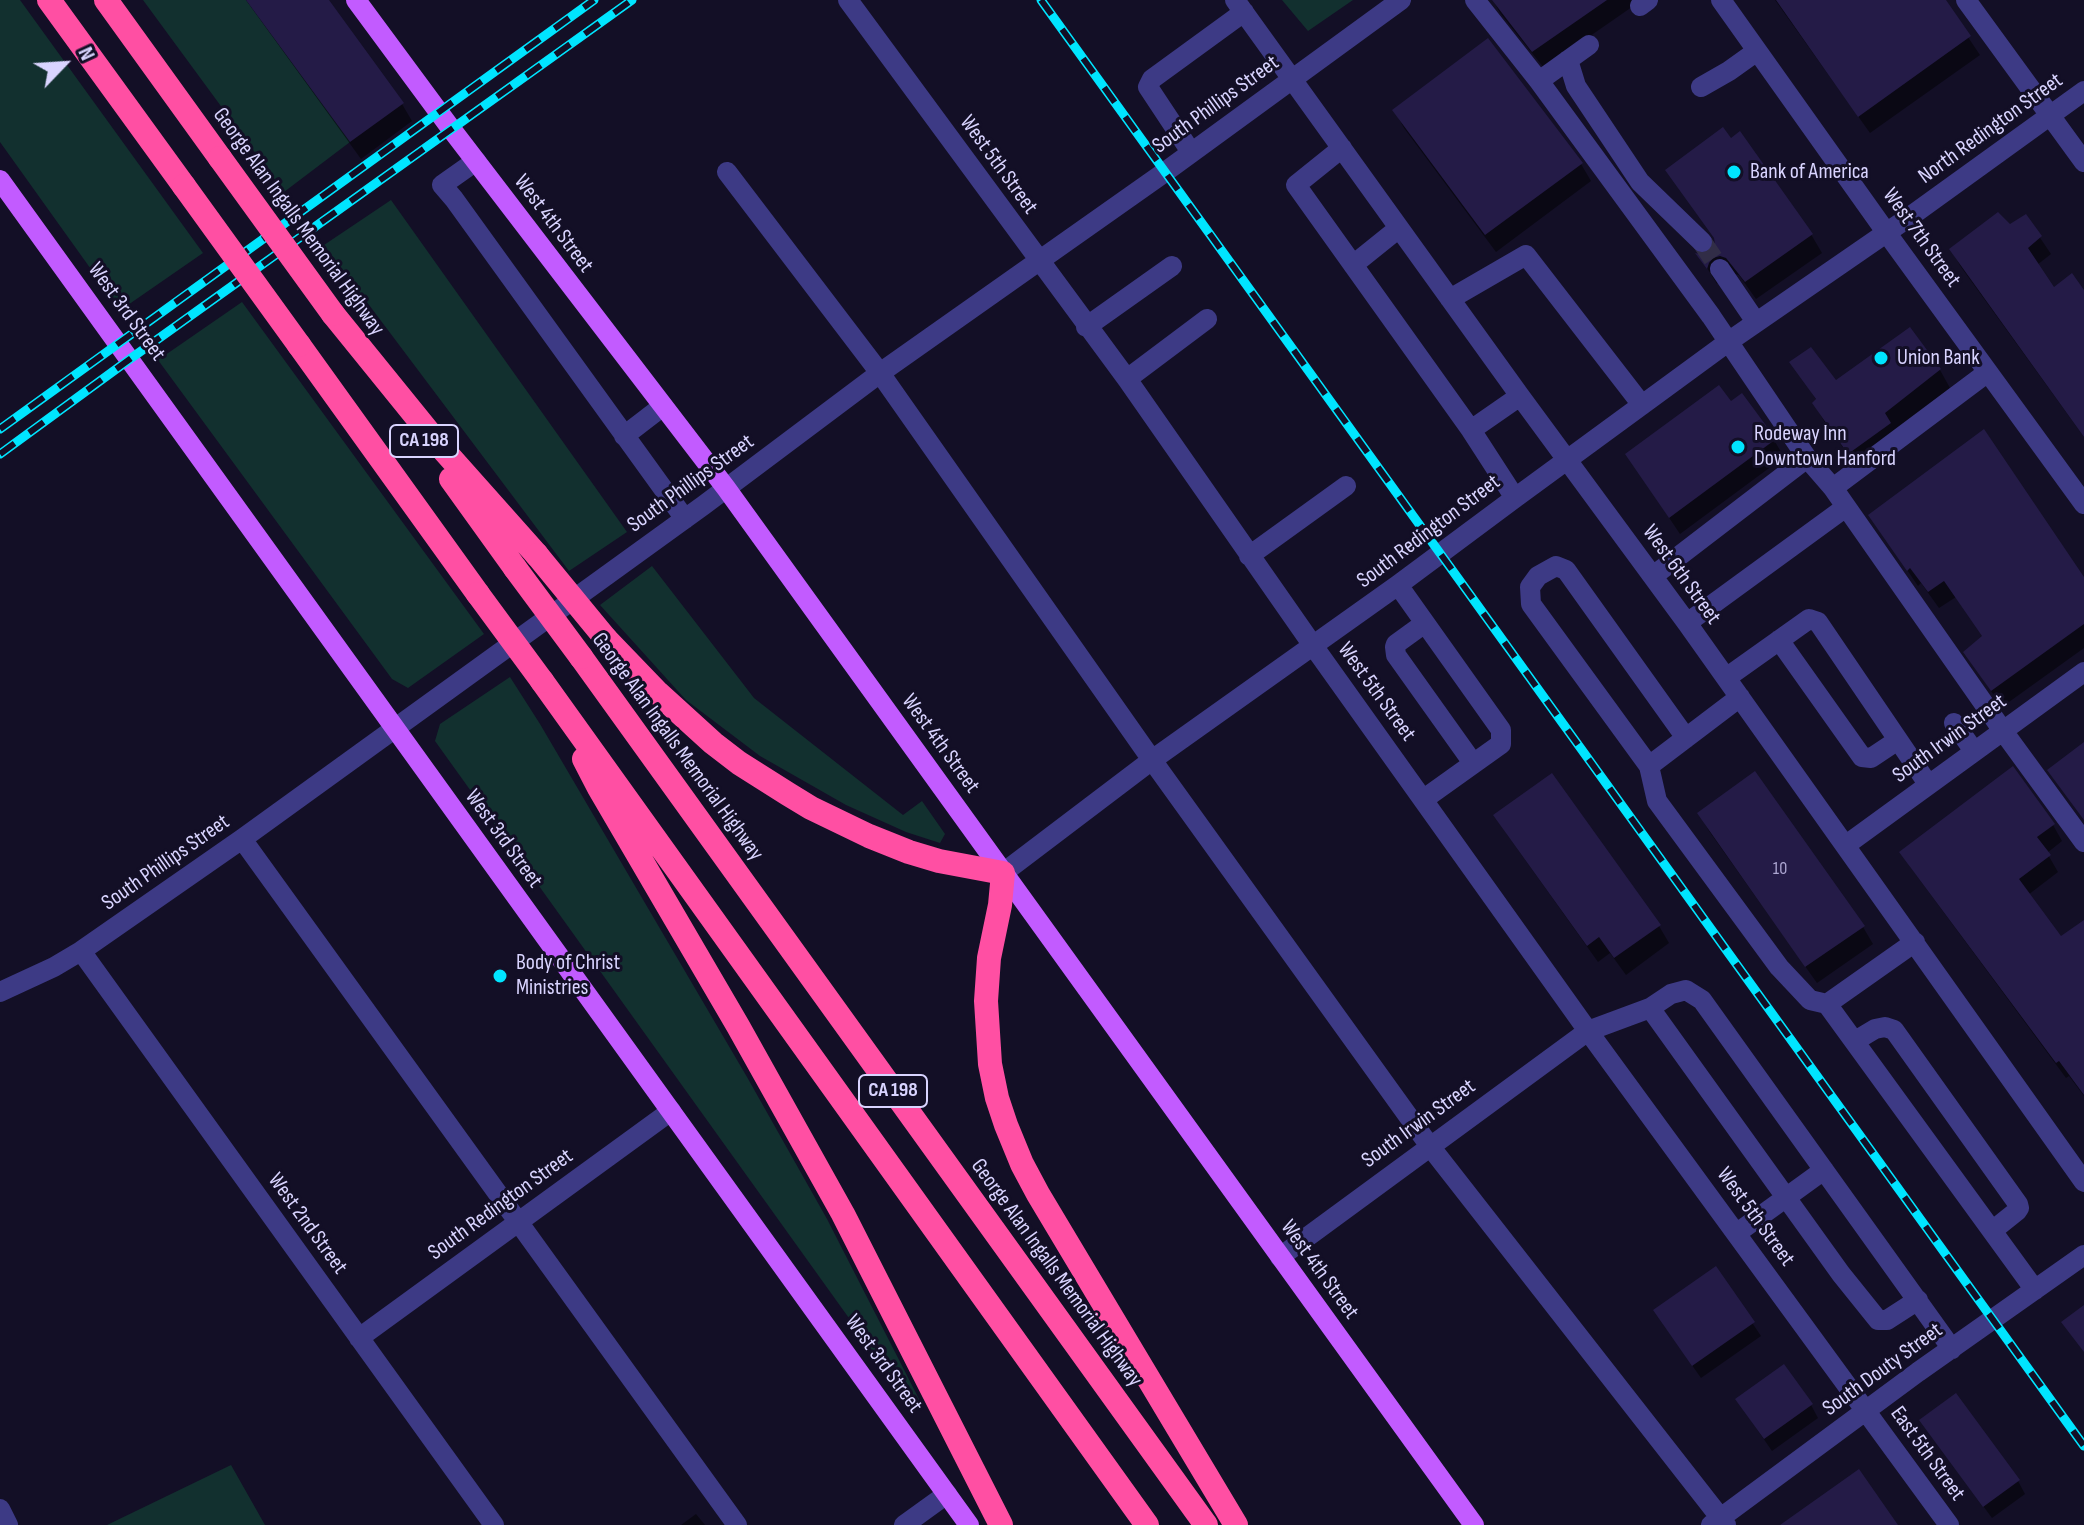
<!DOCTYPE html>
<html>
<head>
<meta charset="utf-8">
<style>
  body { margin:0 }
  #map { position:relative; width:2084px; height:1525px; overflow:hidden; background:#130f26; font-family:"Sofia Sans Condensed",sans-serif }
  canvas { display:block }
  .north { position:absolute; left:24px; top:24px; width:80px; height:80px; -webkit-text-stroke:6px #130f26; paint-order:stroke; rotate:65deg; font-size:22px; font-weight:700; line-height:32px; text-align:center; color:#d9d4ff }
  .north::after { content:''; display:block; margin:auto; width:28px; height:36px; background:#d9d4ff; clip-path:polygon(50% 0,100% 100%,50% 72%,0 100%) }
</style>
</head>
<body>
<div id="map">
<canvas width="2084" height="1525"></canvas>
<div class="north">N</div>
</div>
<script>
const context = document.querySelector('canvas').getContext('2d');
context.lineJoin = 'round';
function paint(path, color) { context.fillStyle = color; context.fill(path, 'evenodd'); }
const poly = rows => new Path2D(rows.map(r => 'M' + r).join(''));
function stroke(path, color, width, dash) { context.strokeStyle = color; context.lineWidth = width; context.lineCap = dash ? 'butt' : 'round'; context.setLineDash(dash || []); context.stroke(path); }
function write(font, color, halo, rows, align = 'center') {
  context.font = font + ' "Sofia Sans Condensed",sans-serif'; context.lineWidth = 6; context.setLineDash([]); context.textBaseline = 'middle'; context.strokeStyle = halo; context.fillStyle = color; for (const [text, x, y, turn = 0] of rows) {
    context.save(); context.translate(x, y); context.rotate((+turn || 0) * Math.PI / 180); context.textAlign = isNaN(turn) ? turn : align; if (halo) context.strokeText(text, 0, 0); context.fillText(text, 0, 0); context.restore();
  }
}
const green = poly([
  [0,0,20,0,203,253,125,307,113,300,0,142],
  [143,0,246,0,350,142,284,192],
  [1282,0,1353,0,1308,31],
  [391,200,627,532,569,571,324,245],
  [242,302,484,634,408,688,392,679,158,360],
  [652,566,754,698,903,815,922,801,945,834,940,843,906,832,846,805,760,756,686,700,600,605],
  [510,677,540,724,747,1077,827,1219,920,1401,912,1406,435,741,440,724],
  [231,1465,265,1525,107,1525]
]);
const shadow = poly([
  [246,0,326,0,402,104,412,121,361,159],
  [1493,0,1642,0,1544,68,1500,13],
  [1775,0,1943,0,1980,55,1870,133],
  [1394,110,1581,164,1591,181,1496,252,1404,128],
  [1740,134,1812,236,1822,253,1756,299,1739,275,1731,273,1718,281,1717,284,1699,255,1705,257,1712,253,1717,245,1731,140],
  [2026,217,2051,254,2037,265,2053,290,2084,293,2084,437,1961,267,1951,250,2010,227],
  [1909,330,1940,370,1950,388,1893,432,1859,470,1824,421,1814,404,1817,401,1792,362,1836,382],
  [1731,404,1774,440,1784,457,1680,534,1627,455],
  [1870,515,2084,580,2084,648,2002,707,1976,669,1983,637,1956,597,1939,608,1921,583,1918,586],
  [1699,813,1863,927,1873,944,1817,983,1709,831],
  [1495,816,1659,926,1669,943,1626,975,1610,953,1598,962,1506,833],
  [2053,825,2062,841,2047,853,2058,872,2028,895,2060,939,2084,922,2084,1096,2069,1076,2066,1078,1911,868,1901,852],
  [1716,1269,1761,1336,1701,1378,1663,1324],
  [1811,1405,1818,1418,1772,1451,1745,1412],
  [1929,1433,2018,1481,2025,1494,1992,1518],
  [696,1514,705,1525,681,1525]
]);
const building = poly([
  [246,0,329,0,404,103,350,142],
  [1492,0,1607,0,1532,52],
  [1776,0,1946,0,1971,36,1858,117],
  [1488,38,1583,163,1485,235,1392,110],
  [1723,127,1731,138,1740,131,1813,234,1745,282,1726,258,1720,256,1713,258,1709,263,1707,269,1695,253,1705,255,1711,252,1715,244,1714,238,1665,170],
  [1998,212,2010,224,2026,214,2042,236,2028,248,2054,287,2072,273,2084,290,2084,437,1949,249],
  [1910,327,1941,369,1885,413,1891,423,1848,454,1812,403,1816,399,1789,362,1811,347,1836,380],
  [1719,385,1731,401,1742,393,1776,439,1669,518,1625,454],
  [1984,429,2084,577,2084,624,1991,691,1963,652,1982,636,1944,581,1928,592,1910,568,1907,571,1868,515],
  [2084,742,2084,820,2047,770],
  [2013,766,2055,824,2037,837,2051,855,2019,879,2061,936,2084,920,2084,1095,2059,1061,2056,1063,1899,852],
  [1755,771,1865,926,1805,967,1697,813],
  [1552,773,1661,925,1614,958,1599,937,1587,946,1493,815],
  [1716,1266,1755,1322,1692,1366,1653,1310],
  [2084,1305,2084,1352,2061,1322],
  [1784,1364,1813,1404,1764,1439,1735,1399],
  [1956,1393,2020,1480,1983,1507,1919,1420],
  [1859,1469,1898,1525,1780,1525]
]);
const minorTunnel = poly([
  [1702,242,1720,269]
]);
const minor = poly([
  [848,0,1127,379,1314,647,1588,1031,1949,1525],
  [1235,0,1520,396,1687,623,2084,1182],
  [1475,0,1539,81,1711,316,1807,458,1833,488,2003,731,2084,842],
  [1721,0,1886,232,2084,504],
  [1966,0,2084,162],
  [1640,6,1648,0],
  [1568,60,1576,86,1640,182,1702,242],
  [1539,81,1589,45],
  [1701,87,1729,71,1757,51],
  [1342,148,1296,185,1471,430,1520,396],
  [1191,152,1148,87,1152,79,1244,12],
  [476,161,442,185,454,199,685,519],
  [727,172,880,373,1152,760,1429,1145,1726,1525],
  [1353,265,1399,228],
  [1720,269,1756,322],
  [1450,299,1526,255,1642,405],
  [1086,327,1172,266],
  [1127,379,1207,319],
  [1471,430,1515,498],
  [624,436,663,406],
  [1833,488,1988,372],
  [1249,556,1346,486],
  [1653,576,1807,458],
  [1398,585,1501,730,1501,744,1424,799],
  [1425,623,1396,644,1395,647,1396,655,1473,763],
  [1687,623,1846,507],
  [1779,640,1862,757,1871,758,1898,740],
  [1726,678,1809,619,1818,622,1928,784],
  [1954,723,1974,751],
  [1686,738,1566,570,1556,566,1538,576,1530,587,1531,604,1649,766,1657,801,1779,967,1810,1000,1827,1004,1915,942],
  [1649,766,1740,697],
  [242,839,737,1525],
  [1846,845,2084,672],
  [1003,873,1152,760,1398,585,1515,498,1728,342,1915,213,2084,91],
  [81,951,494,1525],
  [0,992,54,967,81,951,242,839,704,505,880,373,1165,172,1401,0],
  [1827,1004,2035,1290],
  [1650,1008,1841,1274,1878,1320,1887,1320,1918,1300],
  [1855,1041,1875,1029,1885,1027,1894,1030,2018,1204,2019,1208,2017,1211,1992,1231],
  [1737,1233,1824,1170],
  [1280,1257,1588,1031,1650,1008,1671,994,1686,990,1702,1000,1952,1349],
  [359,1338,671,1111],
  [0,1509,8,1525],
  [904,1525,947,1494],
  [1711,1525,1918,1372,2084,1255]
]);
const major = poly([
  [356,0,452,130,726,488,1474,1525],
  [0,180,969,1525]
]);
const highway = poly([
  [49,0,184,186],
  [106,0,220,158],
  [333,314,440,446,537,555],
  [299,345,478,594],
  [451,479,515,568],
  [606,639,658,693,713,743,739,763,788,794,811,808,869,836,909,852,939,861,1003,873,1000,905,989,958,986,1001,990,1064,997,1098,1006,1125,1022,1164,1038,1194,1236,1525],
  [581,657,1206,1525],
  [542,681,1147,1525],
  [584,759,599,788,738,1026,843,1214,1001,1525]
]);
const rail = poly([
  [1041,0,2084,1446],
  [0,429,594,0],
  [0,454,130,359,632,0]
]);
const highwayBridge = poly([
  [220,158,333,314],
  [184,186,299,345],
  [537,555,606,639],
  [515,568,581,657],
  [478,594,542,681]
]);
const markers = [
  [1734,172,8,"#00e5ff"],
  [1881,358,8,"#00e5ff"],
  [1738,447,8,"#00e5ff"],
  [500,976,8,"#00e5ff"]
];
const numberNames = [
  ["10",1780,869]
];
const shields = [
  [424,441,68],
  [893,1091,68]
];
const shieldNames = [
  ["CA 198",424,441],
  ["CA 198",893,1091]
];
const streetNames = [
  ["South Phillips Street",1216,105,-36],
  ["North Redington Street",1991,129,-36],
  ["West 5th Street",998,165,54],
  ["George Alan Ingalls Memorial Highway",298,222,54],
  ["West 4th Street",553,224,53],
  ["West 7th Street",1921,238,54],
  ["West 3rd Street",126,312,54],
  ["South Phillips Street",691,484,-36],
  ["South Redington Street",1429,532,-37],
  ["West 6th Street",1681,575,54],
  ["West 5th Street",1376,692,54],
  ["South Irwin Street",1950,739,-36],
  ["West 4th Street",940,744,54],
  ["George Alan Ingalls Memorial Highway",677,747,54],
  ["West 3rd Street",503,839,54],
  ["South Phillips Street",166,863,-35],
  ["South Irwin Street",1419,1124,-36],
  ["South Redington Street",501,1205,-36],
  ["West 5th Street",1755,1217,54],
  ["West 2nd Street",307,1224,54],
  ["West 4th Street",1319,1270,54],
  ["George Alan Ingalls Memorial Highway",1056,1273,54],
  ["West 3rd Street",883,1364,54],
  ["South Douty Street",1883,1370,-36],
  ["East 5th Street",1927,1454,54]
];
const poiNames = [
  ["Bank of America",1750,172],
  ["Union Bank",1897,358],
  ["Rodeway Inn",1754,434],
  ["Downtown Hanford",1754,459],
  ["Body of Christ",516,963],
  ["Ministries",516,988]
];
paint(green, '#12302f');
paint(shadow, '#0007');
paint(building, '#241b47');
stroke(minorTunnel, '#312d47', 20, [20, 10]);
stroke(minor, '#3d3a85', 20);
stroke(major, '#c25bff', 20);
stroke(highway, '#ff4fa3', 24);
stroke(rail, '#00e5ff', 9);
stroke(rail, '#130f26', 6, [18]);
stroke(highwayBridge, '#ff4fa3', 24);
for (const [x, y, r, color] of markers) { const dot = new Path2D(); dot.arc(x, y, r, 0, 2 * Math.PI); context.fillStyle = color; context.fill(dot); stroke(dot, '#130f26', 3); }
write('18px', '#aca6d1', null, numberNames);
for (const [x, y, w] of shields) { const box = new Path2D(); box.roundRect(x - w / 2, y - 16, w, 32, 6); context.fillStyle = '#130f26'; context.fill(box); stroke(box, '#d9d4ff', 2); }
write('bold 20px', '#d9d4ff', null, shieldNames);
write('22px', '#d9d4ff', '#130f26', streetNames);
write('22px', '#d9d4ff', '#130f26', poiNames, 'left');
</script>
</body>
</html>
